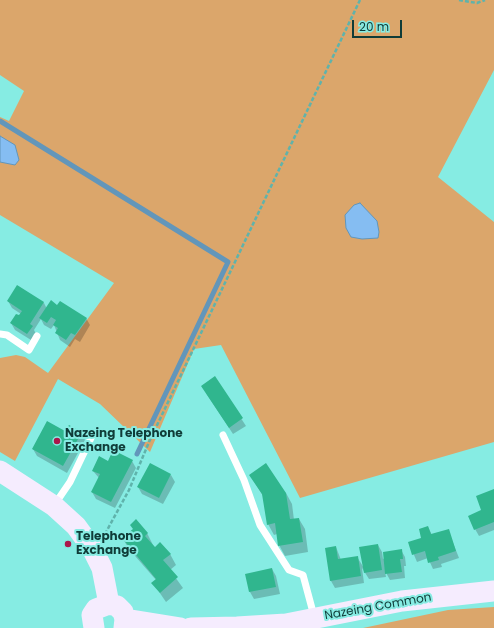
<!DOCTYPE html>
<html>
<head>
<meta charset="utf-8">
<style>
  body { margin:0 }
  #map { position:relative; width:494px; height:628px; overflow:hidden; background:#86ece3; font-family:Poppins,sans-serif }
  canvas { display:block }
  .scale { position:absolute; left:352px; top:20px; width:50px; height:18px; box-sizing:border-box; border:2px solid #0f3c38; border-top:0; padding-left:5px; font-size:12px; line-height:14px; white-space:nowrap; color:#0f3c38; -webkit-text-stroke:3px #86ece3; paint-order:stroke }
</style>
</head>
<body>
<div id="map">
<canvas width="494" height="628"></canvas>
<div class="scale">20 m</div>
</div>
<script>
const context = document.querySelector('canvas').getContext('2d');
context.lineJoin = 'round';
function paint(path, color) { context.fillStyle = color; context.fill(path, 'evenodd'); }
const poly = rows => new Path2D(rows.map(r => 'M' + r).join(''));
function stroke(path, color, width, dash) { context.strokeStyle = color; context.lineWidth = width; context.lineCap = dash ? 'butt' : 'round'; context.setLineDash(dash || []); context.stroke(path); }
function write(font, color, halo, rows, align = 'center') {
  context.font = font + ' Poppins,sans-serif'; context.lineWidth = 4; context.setLineDash([]); context.textBaseline = 'middle'; context.strokeStyle = halo; context.fillStyle = color; for (const [text, x, y, turn = 0] of rows) {
    context.save(); context.translate(x, y); context.rotate((+turn || 0) * Math.PI / 180); context.textAlign = isNaN(turn) ? turn : align; if (halo) context.strokeText(text, 0, 0); context.fillText(text, 0, 0); context.restore();
  }
}
const green = poly([
  [0,0,494,0,494,70,438,177,494,222,494,442,300,498,221,345,194,349,150,452,100,404,58,379,15,461,0,452,0,358,16,355,25,357,48,373,114,283,0,215,0,117,9,121,24,91,0,75],
  [494,607,494,628,363,628,448,610]
]);
const water = poly([
  [0,136,15,145,19,160,15,165,0,162,0,136],
  [360,203,377,221,379,232,378,238,362,239,351,237,346,228,345,215,354,205,360,203]
]);
const shadow = poly([
  [18,286,44,303,47,309,58,306,86,318,90,325,80,342,75,339,70,347,60,340,54,325,51,329,44,325,41,319,34,330,36,334,31,340,15,330,11,323,21,314,12,308,8,301],
  [215,378,246,426,233,434,206,393],
  [66,432,81,433,85,440,67,473,37,456,33,449],
  [132,461,136,468,115,508,96,499,92,492,99,478,93,471],
  [171,475,175,482,163,504,142,494,138,487],
  [250,475,286,493,292,504,294,520,299,519,305,529,308,552,285,556,279,545,277,534,274,535,268,524,263,496],
  [494,490,494,530,479,536,475,529],
  [428,527,432,535,448,530,459,558,441,564,442,567,433,569,428,558,417,562,409,543,422,539],
  [147,533,155,549,170,554,176,565,170,570,183,588,166,602,153,583,156,580,129,549,123,539],
  [378,545,382,552,383,559,401,550,405,557,406,566,404,566,405,578,390,580,385,571,386,577,369,579,362,568,364,583,335,588,331,581,326,548,336,547,341,560,357,557,364,568],
  [272,569,276,576,280,594,254,599,250,592,247,575]
]);
const stream = poly([
  [0,121,228,262,137,454]
]);
const building = poly([
  [17,285,44,302,30,324,33,326,27,334,10,323,16,314,19,315,22,311,7,301],
  [51,300,57,305,60,301,87,318,75,335,71,333,66,340,55,333,58,328,53,325,56,320,51,317,47,323,39,318],
  [215,376,243,418,229,428,201,386],
  [47,421,65,431,69,425,82,432,63,466,32,449],
  [113,450,133,460,111,502,91,492,100,474,92,471,99,456,108,461],
  [150,463,171,474,159,498,137,487],
  [266,463,286,493,290,519,299,518,303,542,278,546,275,523,267,525,262,494,249,475],
  [494,489,494,522,474,530,468,516,481,510,476,496],
  [136,519,148,533,145,536,155,547,160,542,171,554,163,560,178,577,160,593,151,583,156,579,122,538,133,529,130,525],
  [428,526,431,534,449,529,456,551,438,557,439,560,428,563,425,551,412,555,408,542,421,538,419,529],
  [378,544,382,570,364,573,359,547],
  [336,546,338,559,358,556,361,576,330,581,325,548],
  [402,549,403,559,400,559,402,572,385,574,383,552],
  [272,568,276,587,249,592,245,574]
]);
const path = poly([
  [459,0,477,3,485,0],
  [105,534,129,490,149,442,360,0]
]);
const lane = poly([
  [0,334,7,335,29,350,37,336],
  [223,435,244,480,260,525,289,570,303,575,314,616],
  [55,504,70,482,92,436]
]);
const secondary = poly([
  [0,471,54,506,76,526,92,548,102,568,109,604],
  [125,619,181,628],
  [94,628,92,615,96,609,109,604,117,606,123,612,125,619,124,628],
  [191,628,237,627,286,624,402,601,494,591]
]);
const markers = [
  [57,441,4,"#aa174a"],
  [68,544,4,"#aa174a"]
];
const poiNames = [
  ["Nazeing Telephone",65,434],
  ["Exchange",65,448],
  ["Telephone",76,537],
  ["Exchange",76,551]
];
const streetNames = [
  ["Nazeing Common",378,607,-10]
];
paint(green, '#dba66b');
paint(water, '#85bdf2');
stroke(water, '#6296ba', 1);
paint(shadow, '#0003');
stroke(stream, '#6296ba', 5);
paint(building, '#30b68e');
stroke(path, '#5fb3ab', 2.5, [4, 2]);
stroke(lane, '#fff', 7);
stroke(secondary, '#f5ecfe', 21);
for (const [x, y, r, color] of markers) { const dot = new Path2D(); dot.arc(x, y, r, 0, 2 * Math.PI); context.fillStyle = color; context.fill(dot); stroke(dot, '#86ece3', 1.5); }
write('bold 12px', '#0f3c38', '#86ece3', poiNames, 'left');
write('12px', '#0f3c38', '#86ece3', streetNames);
</script>
</body>
</html>
